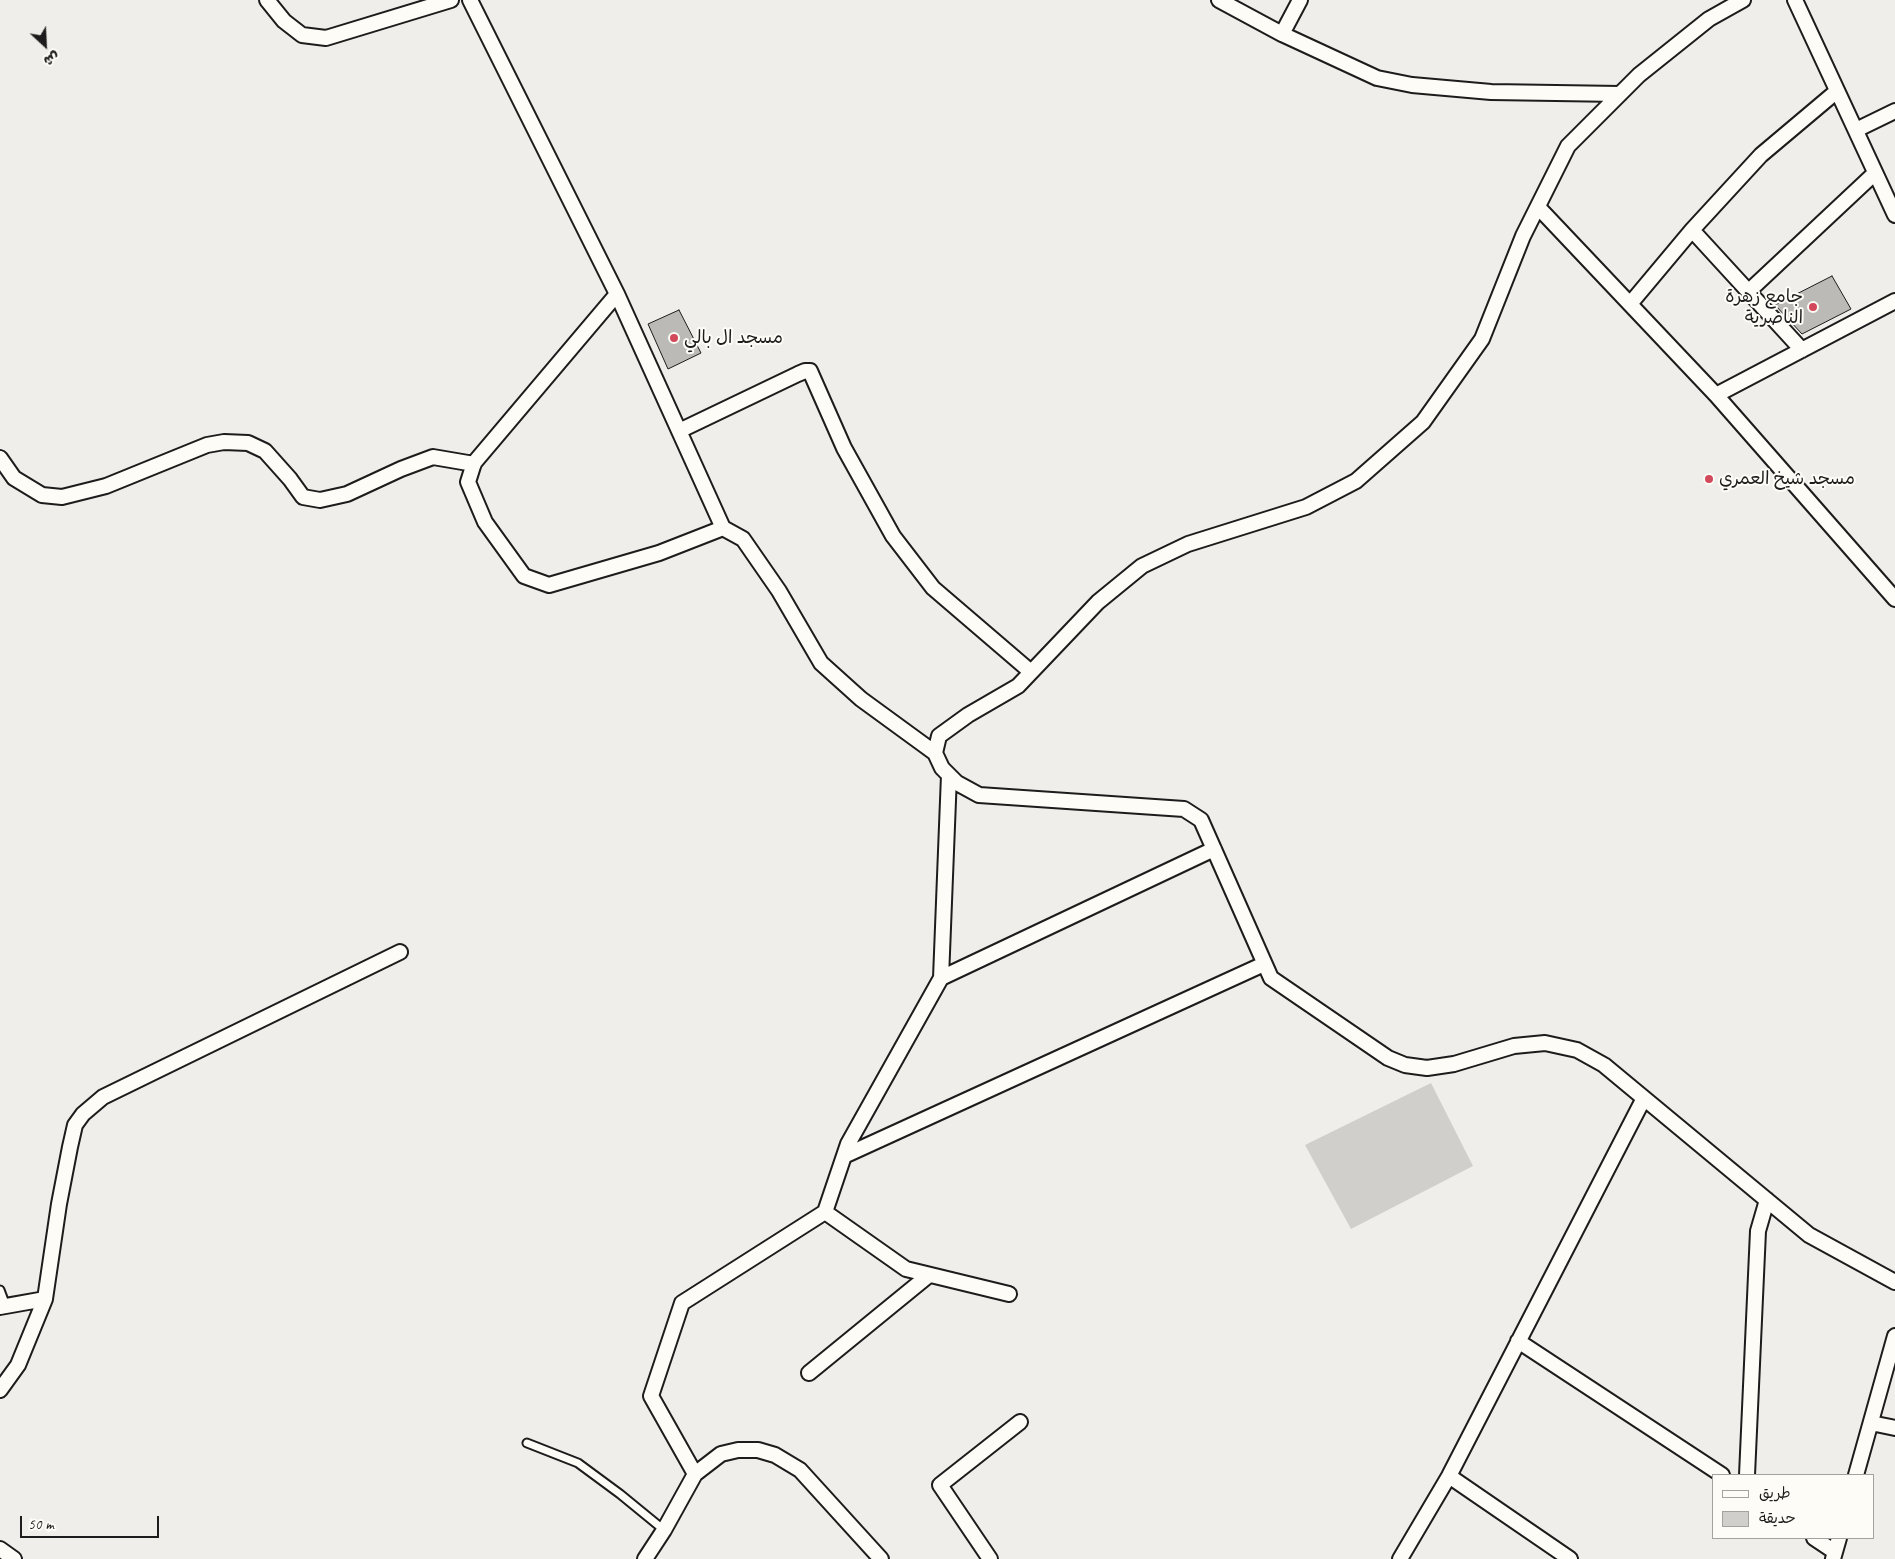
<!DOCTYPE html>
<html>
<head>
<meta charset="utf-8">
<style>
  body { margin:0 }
  #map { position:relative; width:1895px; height:1559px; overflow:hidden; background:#f0eeea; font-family:Caveat,"Playpen Sans Arabic",sans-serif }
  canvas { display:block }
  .legend { position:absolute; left:1712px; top:1474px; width:162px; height:65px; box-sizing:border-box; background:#fdfcf7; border:1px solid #a3a29f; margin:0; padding:6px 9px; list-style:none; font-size:15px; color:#1c1c1c }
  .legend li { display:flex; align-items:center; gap:10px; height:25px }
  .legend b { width:25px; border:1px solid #a3a29f }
  .north { position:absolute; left:20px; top:20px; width:50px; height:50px; -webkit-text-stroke:4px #fdfcf7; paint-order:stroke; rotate:155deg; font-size:14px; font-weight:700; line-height:20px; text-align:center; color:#1c1c1c }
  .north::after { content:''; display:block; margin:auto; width:18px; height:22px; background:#1c1c1c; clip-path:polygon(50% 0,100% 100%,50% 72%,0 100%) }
  .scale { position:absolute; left:20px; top:1516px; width:139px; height:22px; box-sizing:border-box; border:2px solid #1c1c1c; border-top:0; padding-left:6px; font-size:15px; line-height:18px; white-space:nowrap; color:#1c1c1c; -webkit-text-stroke:4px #fdfcf7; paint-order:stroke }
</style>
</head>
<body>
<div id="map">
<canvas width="1895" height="1559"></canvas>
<ul class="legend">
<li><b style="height:6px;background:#fdfcf7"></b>طريق</li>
<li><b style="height:14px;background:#d0cfcc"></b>حديقة</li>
</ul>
<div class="north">ش</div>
<div class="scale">50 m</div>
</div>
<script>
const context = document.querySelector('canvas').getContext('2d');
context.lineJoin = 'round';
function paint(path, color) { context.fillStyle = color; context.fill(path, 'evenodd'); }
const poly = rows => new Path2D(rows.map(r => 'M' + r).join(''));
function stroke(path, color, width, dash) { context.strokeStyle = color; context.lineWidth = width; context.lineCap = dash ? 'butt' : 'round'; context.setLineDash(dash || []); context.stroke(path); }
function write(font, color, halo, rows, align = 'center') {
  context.font = font + ' Caveat,"Playpen Sans Arabic",sans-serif'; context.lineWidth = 4; context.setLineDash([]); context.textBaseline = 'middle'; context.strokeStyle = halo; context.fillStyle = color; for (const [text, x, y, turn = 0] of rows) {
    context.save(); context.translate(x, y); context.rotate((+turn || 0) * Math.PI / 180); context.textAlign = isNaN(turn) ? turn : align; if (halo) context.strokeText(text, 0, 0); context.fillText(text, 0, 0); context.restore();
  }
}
const green = poly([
  [1431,1083,1473,1166,1351,1229,1305,1145]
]);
const building = poly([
  [1832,276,1851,309,1802,334,1775,305,1832,276],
  [679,310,701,353,668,369,648,324,679,310]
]);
const lane = poly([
  [0,1290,6,1306],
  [527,1443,578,1463,620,1494,664,1530]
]);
const street = poly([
  [267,0,284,21,302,35,326,38,451,0],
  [470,0,617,294,474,463,468,482,485,522,524,576,549,585,659,553,723,528,743,539,779,591,821,663,861,699,935,753],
  [1219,0,1282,34,1377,78,1412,85,1491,92,1620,94],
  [1743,0,1709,19,1639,75,1568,146,1523,236,1482,339,1423,422,1356,481,1306,507,1188,544,1142,566,1098,602,1018,686,968,715,939,736,935,753,942,768,957,783,979,795,1184,809,1201,820,1271,978,1388,1058,1405,1065,1427,1068,1454,1064,1514,1046,1545,1043,1577,1050,1604,1065,1809,1235,1895,1282],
  [1795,0,1895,215],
  [1282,34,1300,0],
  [1856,130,1895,111],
  [1538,207,1716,395,1895,599],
  [1692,230,1802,350],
  [1749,291,1875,173],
  [617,294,723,528],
  [1630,304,1692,230,1761,155,1837,91],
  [1716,395,1895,301],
  [679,431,798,374,805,371,810,371,844,448,893,536,933,588,1031,672],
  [0,458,14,478,42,495,62,497,106,486,207,445,224,442,248,443,265,451,290,479,303,497,320,500,347,494,401,469,433,457,474,464],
  [941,978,1214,849],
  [844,1156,1264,964],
  [825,1212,906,1269,1009,1294],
  [0,1307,45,1299],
  [1518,1341,1722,1475],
  [809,1373,929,1275],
  [0,1390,18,1365,45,1299,59,1204,70,1147,75,1125,83,1114,103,1097,400,952],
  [1871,1423,1895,1428],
  [695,1474,721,1454,738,1450,758,1450,775,1455,800,1470,881,1559],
  [1747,1475,1758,1231,1767,1200],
  [1856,1475,1895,1336],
  [1449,1476,1570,1559],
  [1814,1538,1835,1552],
  [0,1549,14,1559],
  [645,1559,664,1530,695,1474,651,1396,682,1303,825,1212,848,1144,941,978,949,775],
  [990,1559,940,1485,1020,1422],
  [1400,1559,1449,1476,1644,1098],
  [1833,1559,1839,1538]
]);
const markers = [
  [1813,307,5,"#d1495b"],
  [674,338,5,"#d1495b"],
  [1709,479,5,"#d1495b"]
];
const poiNames = [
  ["جامع زهرة",1803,297,"right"],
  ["الناصرية",1803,318,"right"],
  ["مسجد ال بالي",684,338],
  ["مسجد شيخ العمري",1719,479]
];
paint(green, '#d0cfcc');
paint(building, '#bbbab6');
stroke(building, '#1c1c1c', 1);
stroke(lane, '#1c1c1c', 11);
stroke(street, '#1c1c1c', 18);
stroke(lane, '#fdfcf7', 7);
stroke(street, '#fdfcf7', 14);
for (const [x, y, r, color] of markers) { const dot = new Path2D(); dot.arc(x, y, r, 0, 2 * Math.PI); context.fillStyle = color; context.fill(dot); stroke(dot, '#fdfcf7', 2); }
write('18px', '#1c1c1c', '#fdfcf7', poiNames, 'left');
</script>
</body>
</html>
